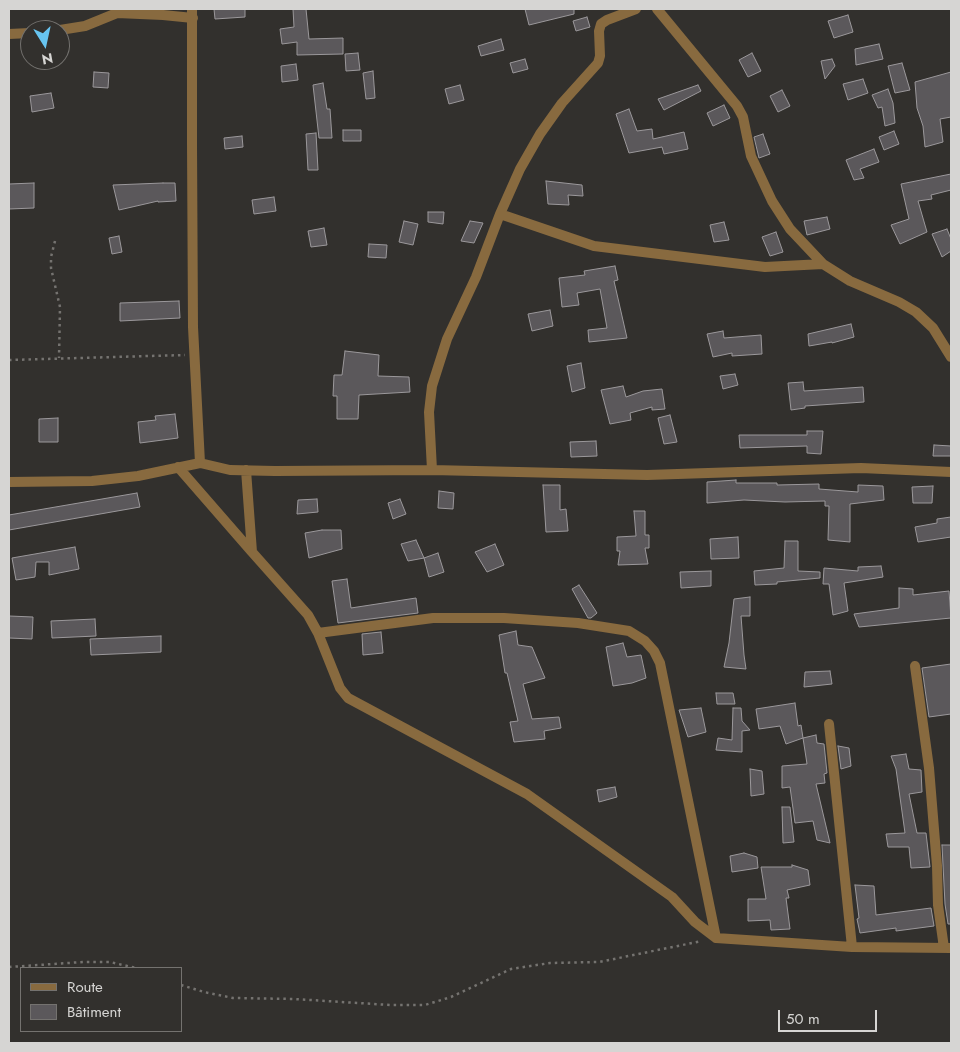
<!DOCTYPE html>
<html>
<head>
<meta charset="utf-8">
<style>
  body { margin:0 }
  #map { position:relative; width:960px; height:1052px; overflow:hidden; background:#32302d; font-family:Jost,sans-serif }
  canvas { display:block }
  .frame { position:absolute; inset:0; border:10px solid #d6d5d3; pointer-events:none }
  .legend { position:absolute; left:20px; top:967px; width:162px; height:65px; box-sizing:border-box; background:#32302d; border:1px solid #74726f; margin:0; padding:6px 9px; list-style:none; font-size:15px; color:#d6d5d3 }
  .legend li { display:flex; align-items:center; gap:10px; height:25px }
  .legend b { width:25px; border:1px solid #74726f }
  .north { position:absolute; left:20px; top:20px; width:50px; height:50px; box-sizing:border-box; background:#32302d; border:1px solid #74726f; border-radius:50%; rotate:170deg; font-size:14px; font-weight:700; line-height:20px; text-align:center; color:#d6d5d3 }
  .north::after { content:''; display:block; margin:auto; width:18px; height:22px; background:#67c4f0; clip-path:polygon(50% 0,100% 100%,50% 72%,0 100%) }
  .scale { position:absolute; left:778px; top:1010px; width:99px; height:22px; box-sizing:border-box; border:2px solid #d6d5d3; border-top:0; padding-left:6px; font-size:15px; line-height:18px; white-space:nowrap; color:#d6d5d3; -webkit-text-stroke:4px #32302d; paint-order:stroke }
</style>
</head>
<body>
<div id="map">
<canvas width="960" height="1052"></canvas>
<div class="frame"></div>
<ul class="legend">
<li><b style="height:6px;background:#886a3f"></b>Route</li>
<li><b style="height:14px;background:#5b585b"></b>Bâtiment</li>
</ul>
<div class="north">N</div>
<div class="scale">50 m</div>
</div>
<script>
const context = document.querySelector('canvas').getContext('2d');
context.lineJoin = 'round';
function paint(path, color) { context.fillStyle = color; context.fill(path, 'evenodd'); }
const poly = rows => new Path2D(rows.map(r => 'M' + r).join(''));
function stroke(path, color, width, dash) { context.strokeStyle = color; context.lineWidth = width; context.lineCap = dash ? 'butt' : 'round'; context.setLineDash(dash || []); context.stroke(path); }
const building = poly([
  [214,9,245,9,245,17,215,19,214,9],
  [293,9,306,9,309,39,343,38,343,54,297,55,297,42,282,44,280,29,294,27,293,9],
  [525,9,574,9,574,14,529,25,525,9],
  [848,15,853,32,834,38,828,21,848,15],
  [587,17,590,27,576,31,573,21,587,17],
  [501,39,504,50,481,56,478,46,501,39],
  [879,44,883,59,856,65,855,49,879,44],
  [358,53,360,70,346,71,345,54,358,53],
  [752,53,761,71,748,77,739,60,752,53],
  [525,59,528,69,513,73,510,63,525,59],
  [832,59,835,66,825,79,821,61,832,59],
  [902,63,910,90,895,93,888,66,902,63],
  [296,64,298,80,282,82,281,66,296,64],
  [373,71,375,98,366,99,363,73,373,71],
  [94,72,109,73,108,88,93,87,94,72],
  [951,72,951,117,940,119,943,142,925,147,923,126,917,108,915,82,951,72],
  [863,79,868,93,848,100,843,84,863,79],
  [323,83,327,109,330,109,332,138,319,138,313,85,323,83],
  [460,85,464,100,449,104,445,89,460,85],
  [698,85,701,91,664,110,658,99,698,85],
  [888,89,893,103,895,123,885,126,882,107,878,108,872,95,888,89],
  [782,90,790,106,778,112,770,96,782,90],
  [51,93,54,108,32,112,30,96,51,93],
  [724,105,730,118,713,126,707,113,724,105],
  [629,109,637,131,652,129,653,139,684,132,688,149,664,154,662,147,629,153,616,114,629,109],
  [343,130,361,130,361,141,343,141,343,130],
  [894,131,899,144,884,150,879,137,894,131],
  [316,133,318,170,308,170,306,134,316,133],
  [763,134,770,154,759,158,754,137,763,134],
  [242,136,243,147,225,149,224,138,242,136],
  [874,149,879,162,860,169,864,178,854,180,846,160,874,149],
  [951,174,951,190,931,195,932,199,918,201,927,232,900,244,891,225,909,219,901,184,951,174],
  [546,181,582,185,583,196,568,195,569,205,548,204,546,181],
  [34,183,34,208,9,209,9,184,34,183],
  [163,183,175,183,176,201,158,202,158,201,119,210,113,185,163,183],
  [274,197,276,211,254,214,252,200,274,197],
  [428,212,444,212,443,224,428,222,428,212],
  [827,217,830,229,807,235,804,221,827,217],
  [404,221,418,224,413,245,399,242,404,221],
  [470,221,483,223,474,243,461,241,470,221],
  [724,222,729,240,714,242,710,225,724,222],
  [324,228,327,245,311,247,308,231,324,228],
  [947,229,951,239,951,251,942,257,932,234,947,229],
  [776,232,783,252,770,256,762,237,776,232],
  [119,236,122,252,112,254,109,238,119,236],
  [369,244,387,245,386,258,368,257,369,244],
  [615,266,618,280,614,281,627,338,589,342,588,330,607,328,600,289,577,293,579,305,562,307,559,278,585,275,584,271,615,266],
  [179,301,180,318,120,321,120,303,179,301],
  [550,310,553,326,532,331,528,314,550,310],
  [851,324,854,337,832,343,832,342,809,346,808,334,851,324],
  [723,331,724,338,761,335,762,354,732,356,732,353,713,357,707,334,723,331],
  [345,351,379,355,378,376,409,377,410,392,359,395,358,419,337,419,337,396,333,396,334,375,342,375,345,351],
  [581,363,585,388,572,392,567,366,581,363],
  [735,374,738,385,723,389,720,376,735,374],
  [803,382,804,391,863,387,864,402,805,406,805,408,791,410,788,383,803,382],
  [623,386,626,397,643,391,662,389,665,409,652,410,652,407,630,413,631,420,610,424,601,390,623,386],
  [175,414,178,438,140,443,138,422,156,420,155,416,175,414],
  [670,415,677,442,664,444,658,418,670,415],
  [58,418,58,442,39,442,39,419,58,418],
  [807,431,823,431,821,454,807,453,807,446,740,448,739,435,807,435,807,431],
  [596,441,597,456,571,457,570,442,596,441],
  [934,445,951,446,951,456,933,456,934,445],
  [736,480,736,483,777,483,777,485,819,484,819,489,858,492,858,485,883,486,884,500,850,504,850,542,828,540,829,506,825,506,825,501,785,502,744,500,707,503,707,482,736,480],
  [543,485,560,485,560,510,566,509,568,531,546,532,543,485],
  [933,486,932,503,913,503,912,487,933,486],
  [439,491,454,493,453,509,438,508,439,491],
  [137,493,140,507,9,530,9,515,137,493],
  [317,499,318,512,297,514,298,500,317,499],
  [400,499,406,514,393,519,388,503,400,499],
  [634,511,645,511,645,535,649,535,649,548,645,548,648,564,618,565,620,551,617,551,617,537,636,536,634,511],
  [951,517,951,537,918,542,915,527,937,523,937,519,951,517],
  [322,530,341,530,342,549,309,558,305,533,322,530],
  [738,537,739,558,711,559,710,539,738,537],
  [416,540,424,558,408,561,401,544,416,540],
  [785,541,798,541,798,571,820,572,820,578,777,582,777,584,755,585,754,571,784,568,785,541],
  [495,544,504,565,487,572,475,552,495,544],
  [75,547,79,569,49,575,49,562,36,562,35,577,16,580,12,558,75,547],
  [438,553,444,572,429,577,424,558,438,553],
  [881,566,883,577,844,583,848,611,833,615,829,584,823,584,824,568,858,571,858,567,881,566],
  [711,571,711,586,681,588,680,572,711,571],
  [347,579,351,608,416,598,418,613,338,623,332,581,347,579],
  [579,585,597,613,591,618,588,618,572,589,579,585],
  [899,588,913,589,913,595,949,591,951,618,859,627,854,614,899,608,899,588],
  [750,597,750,616,741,616,744,655,746,669,724,667,729,643,734,599,750,597],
  [9,616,33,617,32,639,9,638,9,616],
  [95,619,96,636,52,638,51,621,95,619],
  [516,631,518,645,532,647,545,678,523,684,532,719,559,717,561,728,544,731,545,739,514,742,510,722,518,721,507,673,505,673,499,635,516,631],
  [381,632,383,653,363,655,362,634,381,632],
  [161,636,161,652,91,655,90,639,161,636],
  [623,643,627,657,641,655,646,678,632,683,613,686,606,647,623,643],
  [951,664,951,714,929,717,922,668,951,664],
  [830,671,832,684,804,687,805,672,830,671],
  [716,693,733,693,735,704,717,704,716,693],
  [795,703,798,726,801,725,803,738,786,744,780,726,759,729,756,709,795,703],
  [701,708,706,732,688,737,679,710,701,708],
  [733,708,741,708,742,721,750,730,742,731,742,752,716,750,718,738,732,740,733,708],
  [816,735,817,743,824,744,827,773,824,774,825,783,816,784,830,843,817,840,813,821,795,823,790,787,782,788,782,766,807,764,803,738,816,735],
  [838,746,849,748,851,766,841,769,838,746],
  [906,754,909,769,921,770,922,792,909,794,917,833,926,833,930,867,911,868,909,847,888,847,886,834,905,833,896,769,891,756,906,754],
  [750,769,762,771,764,794,751,796,750,769],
  [615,787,617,797,599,802,597,790,615,787],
  [782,807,790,807,794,842,783,843,782,807],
  [942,845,951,845,951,924,948,924,945,904,942,845],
  [744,853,757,857,758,868,732,872,730,856,744,853],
  [792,865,808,870,810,885,787,890,789,898,786,898,790,929,771,930,770,920,748,921,748,899,766,899,761,867,792,867,792,865],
  [855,885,874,886,876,915,931,908,934,926,896,931,896,928,860,933,857,919,859,918,855,885]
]);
const path = poly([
  [55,241,51,257,51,268,60,307,59,358],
  [9,360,185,355],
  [9,967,83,962,110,962,136,968],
  [181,985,204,992,233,998,294,999,390,1005,425,1005,451,997,511,969,550,963,599,962,702,941]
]);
const street = poly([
  [192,9,192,144,193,327,200,463],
  [657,9,737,106,743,117,751,156,772,201,790,229,823,264,850,281,899,302,916,312,933,328,951,357],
  [60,30,85,26,117,13,163,15,193,18],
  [9,34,30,33],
  [500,214,594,246,765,267,823,264],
  [178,467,252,552],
  [246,470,252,552,308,615,318,633,340,688,348,698,527,794,672,897,695,922,716,938],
  [432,470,429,412,432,386,447,339,476,277,500,214,520,169,540,134,562,103,598,63,600,56,599,31,601,24,607,20,636,9],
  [9,482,92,481,138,476,200,463,230,470,275,471,432,470,647,475,861,468,951,472],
  [318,633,433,618,504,618,578,623,629,631,645,641,654,651,660,663,716,938,852,947,951,948],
  [915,666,929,768,937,866,938,905,944,948],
  [829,724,852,947]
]);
paint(building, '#5b585b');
stroke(building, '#9b989b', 1);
stroke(path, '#757370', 2.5, [2.5, 4]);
stroke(street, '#886a3f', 10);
</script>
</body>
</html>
